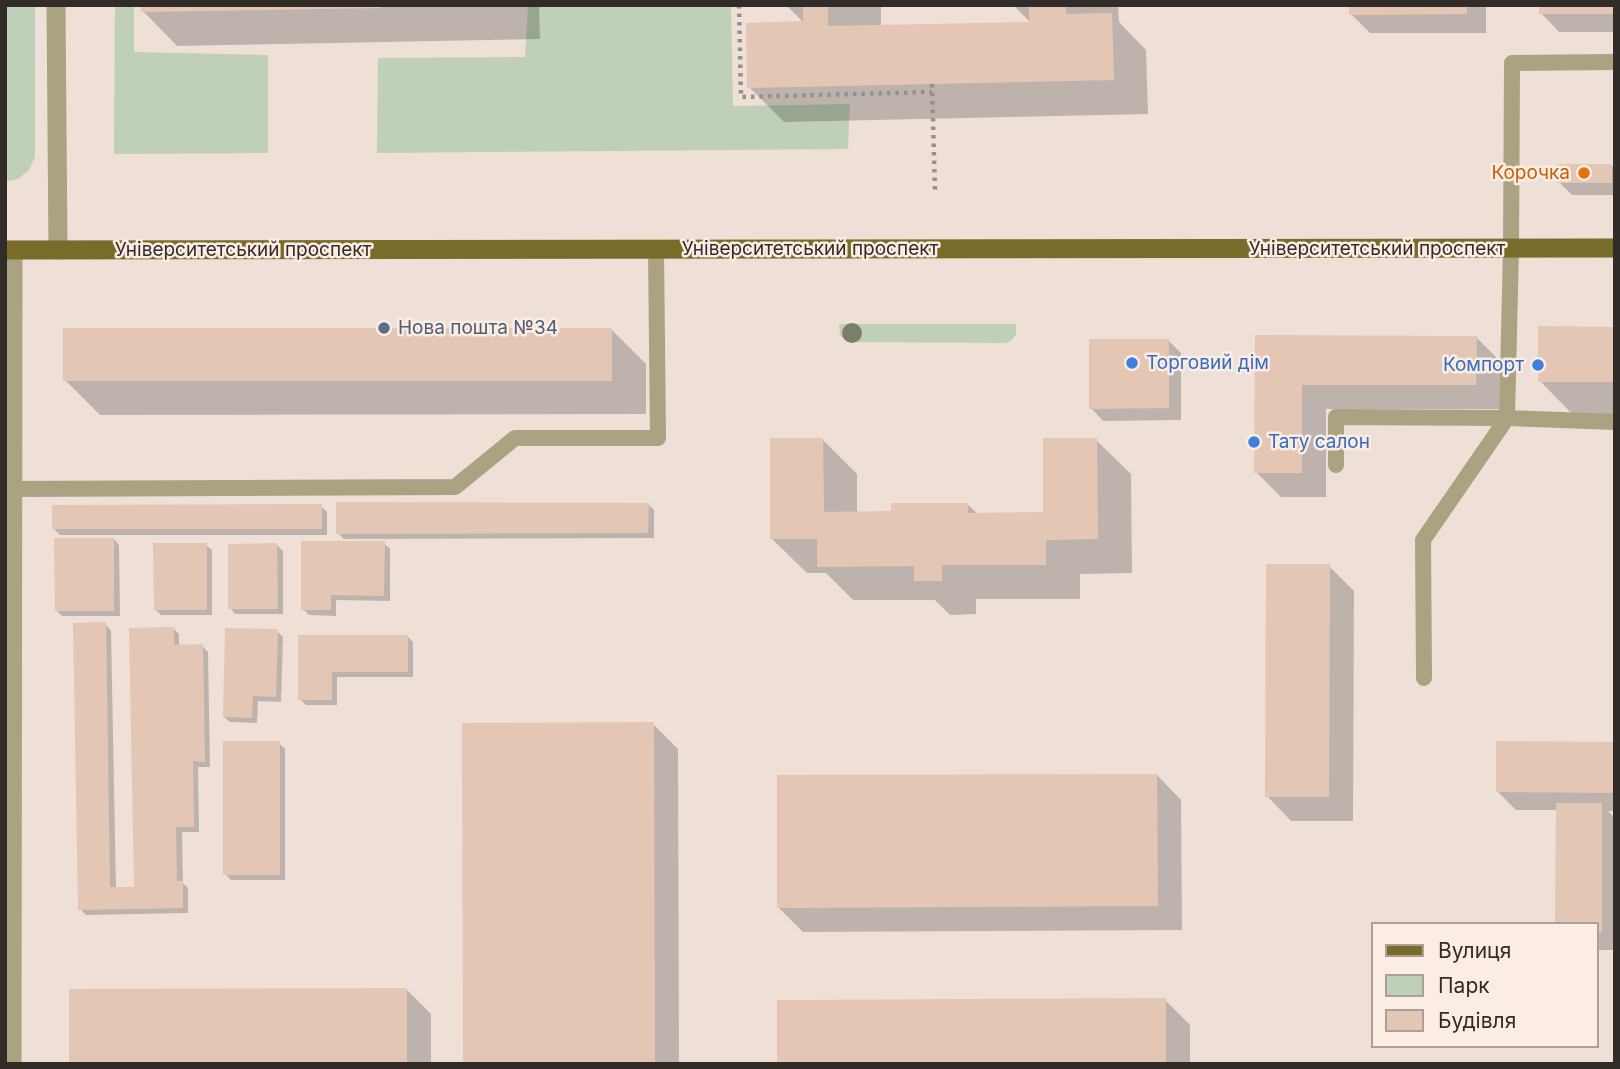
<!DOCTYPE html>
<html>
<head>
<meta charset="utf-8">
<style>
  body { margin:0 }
  #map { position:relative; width:1620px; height:1069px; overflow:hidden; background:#eee0d7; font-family:Inter,sans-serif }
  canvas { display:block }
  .frame { position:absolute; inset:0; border:7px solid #312c28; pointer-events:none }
  .legend { position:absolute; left:1371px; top:922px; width:228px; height:126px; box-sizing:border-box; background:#fbede4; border:2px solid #aaa099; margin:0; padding:9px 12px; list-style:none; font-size:21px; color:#312c28 }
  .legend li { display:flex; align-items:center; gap:14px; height:35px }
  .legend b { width:35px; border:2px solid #aaa099 }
</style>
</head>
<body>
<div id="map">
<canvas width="1620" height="1069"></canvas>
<div class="frame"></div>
<ul class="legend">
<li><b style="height:9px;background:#796c2b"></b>Вулиця</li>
<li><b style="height:19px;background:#c0cfb8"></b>Парк</li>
<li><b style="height:19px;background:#e3c6b3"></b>Будівля</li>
</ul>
</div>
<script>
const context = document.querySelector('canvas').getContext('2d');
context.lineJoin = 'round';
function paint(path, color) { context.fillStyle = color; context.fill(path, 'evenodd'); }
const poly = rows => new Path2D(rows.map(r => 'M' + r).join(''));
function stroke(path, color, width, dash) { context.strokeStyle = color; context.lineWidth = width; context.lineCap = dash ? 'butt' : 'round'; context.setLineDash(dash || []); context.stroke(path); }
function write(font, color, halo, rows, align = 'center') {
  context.font = font + ' Inter,sans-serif'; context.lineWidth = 5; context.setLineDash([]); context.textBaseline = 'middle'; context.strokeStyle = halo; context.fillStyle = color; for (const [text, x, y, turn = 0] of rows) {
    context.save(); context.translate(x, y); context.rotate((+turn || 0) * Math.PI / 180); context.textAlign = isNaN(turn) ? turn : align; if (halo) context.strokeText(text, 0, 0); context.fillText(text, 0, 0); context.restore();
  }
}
const green = poly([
  [5,5,35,5,35,157,29,170,18,179,5,182],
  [115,5,134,5,134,52,268,55,268,153,114,154],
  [528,5,731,5,733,106,850,104,848,149,377,153,378,58,525,57],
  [839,324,1016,324,1016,334,1012,340,1006,343,847,342,840,335]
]);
const shadow = poly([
  [143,5,539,5,540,39,177,46,143,11],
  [786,5,881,5,881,27,1031,23,1013,5,1118,5,1119,22,1146,50,1148,114,784,122,749,87,804,23],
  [1351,5,1486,5,1486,33,1370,33,1351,14],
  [1615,5,1615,32,1559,32,1541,13],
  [1611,165,1615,169,1615,195,1572,195,1559,182],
  [1615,328,1615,416,1574,416,1540,381],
  [612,330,646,364,646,414,100,415,65,380],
  [1256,336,1476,337,1501,362,1500,409,1326,409,1326,497,1281,497,1256,472],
  [1168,340,1181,353,1181,420,1103,421,1091,408],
  [822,439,857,474,857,513,892,513,967,504,978,514,1045,514,1096,440,1131,474,1132,573,1080,574,1080,599,976,599,976,614,950,615,935,600,853,600,826,573,807,573,772,539],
  [648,504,654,510,654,538,344,539,338,533],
  [321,506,327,512,327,535,60,535,54,529],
  [114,539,119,545,120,616,62,616,56,610],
  [384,543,390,549,390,601,336,600,336,616,309,615,303,609],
  [206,545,212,550,212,615,161,615,155,609],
  [277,545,283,551,283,614,235,614,230,608],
  [1329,566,1354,591,1353,821,1291,821,1267,796],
  [105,624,111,630,116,889,136,888,173,628,179,634,179,647,202,646,208,652,210,767,198,767,199,832,182,832,183,883,188,888,188,913,86,915,80,909],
  [277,631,283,637,281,702,258,701,257,723,230,722,224,717],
  [407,636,413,642,413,677,337,677,337,705,306,705,300,699,300,637],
  [653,724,678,749,679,1064,464,1064],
  [279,743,285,749,285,880,231,880,225,874],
  [1615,743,1615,811,1608,811,1615,818,1615,950,1597,950,1597,924,1558,810,1516,810,1497,791],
  [1157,775,1181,800,1182,930,803,932,779,908],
  [406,989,431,1014,431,1064,71,1064],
  [1165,1000,1190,1025,1190,1064,779,1064]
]);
const building = poly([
  [141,5,380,5,380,8,141,12],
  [803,5,828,5,828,26,1029,22,1029,5,1066,5,1066,14,1112,13,1114,80,747,88,746,23,803,21],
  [1349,5,1467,5,1467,14,1349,15],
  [1539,5,1615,5,1615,14,1539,14],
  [1557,164,1612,164,1612,183,1557,183],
  [1538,326,1615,327,1615,382,1538,382],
  [63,328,612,328,612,381,63,381],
  [1255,335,1477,336,1476,385,1302,385,1302,473,1254,473],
  [1089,339,1169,339,1169,408,1089,409],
  [770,438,823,438,824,512,891,511,891,503,968,503,968,513,1043,512,1043,438,1097,438,1098,539,1046,540,1046,565,942,565,942,581,914,581,914,566,817,567,817,539,770,539],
  [336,502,649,503,648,533,336,534],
  [322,504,322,529,52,529,52,505],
  [54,538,114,538,114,611,55,611],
  [301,541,385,541,384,596,331,595,331,610,301,610],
  [153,543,207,543,207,610,154,610],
  [277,543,278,609,228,609,228,544],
  [1266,564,1330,564,1329,797,1265,797],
  [106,622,110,887,134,887,129,628,174,627,174,645,203,644,205,762,193,761,194,827,176,827,177,881,183,881,183,908,78,910,73,623],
  [225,628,278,629,276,697,253,696,252,718,223,717],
  [298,635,408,635,408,672,332,672,332,700,298,700],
  [654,722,655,1064,463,1064,462,723],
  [223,741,280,741,280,875,223,875],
  [1496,741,1615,742,1615,793,1496,792],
  [1157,774,1158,906,777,908,777,775],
  [1556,803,1602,803,1602,932,1597,932,1597,924,1555,924],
  [407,988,407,1064,69,1064,69,989],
  [1166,998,1166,1064,777,1064,777,1000]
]);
const path = poly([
  [739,5,741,97,932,92],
  [932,84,935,192]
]);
const service = poly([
  [1336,465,1336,417,1507,418,1511,248,1512,63,1615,62],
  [11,489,455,487,515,438,658,438,656,249],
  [1424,678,1423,540,1507,418,1615,422]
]);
const tertiary = poly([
  [56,5,58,250],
  [12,1064,13,250]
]);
const primary = poly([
  [5,250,1615,248]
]);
const trees = [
  [852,333]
];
const markers = [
  [1584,173,7,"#e8710a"],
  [384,328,7,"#5c6f8a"],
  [1132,363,7,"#3f7fe0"],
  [1538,365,7,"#3f7fe0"],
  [1254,442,7,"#3f7fe0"]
];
const foodNames = [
  ["Корочка",1570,173]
];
const streetNames = [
  ["Університетський проспект",810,249],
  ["Університетський проспект",1377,249],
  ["Університетський проспект",243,250]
];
const serviceNames = [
  ["Нова пошта №34",398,328]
];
const shopNames = [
  ["Торговий дім",1146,363],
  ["Компорт",1524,365,"right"],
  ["Тату салон",1268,442]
];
paint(green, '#c0cfb8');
paint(shadow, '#0003');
paint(building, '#e3c6b3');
stroke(path, '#999089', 4.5, [3.5, 5]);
stroke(service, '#a9a382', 16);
stroke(tertiary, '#a9a382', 19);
stroke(primary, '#796c2b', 19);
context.fillStyle = '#798065';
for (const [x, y] of trees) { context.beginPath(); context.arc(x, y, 10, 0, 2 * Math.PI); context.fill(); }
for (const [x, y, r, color] of markers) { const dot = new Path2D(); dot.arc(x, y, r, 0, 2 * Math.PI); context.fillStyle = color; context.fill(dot); stroke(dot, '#fbede4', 2.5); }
write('19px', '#c56008', '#fbede4', foodNames, 'right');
write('19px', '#312c28', '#fbede4', streetNames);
write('19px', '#4e5e75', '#fbede4', serviceNames, 'left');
write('19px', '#366cbe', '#fbede4', shopNames, 'left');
</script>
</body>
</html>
